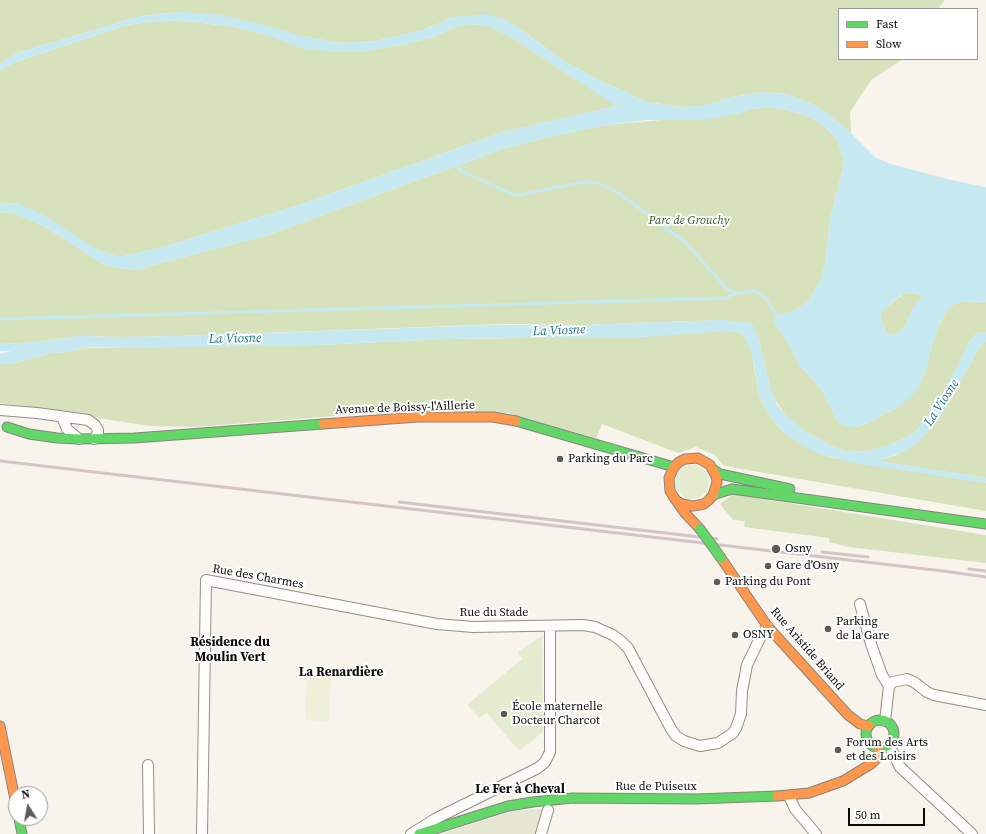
<!DOCTYPE html>
<html>
<head>
<meta charset="utf-8">
<style>
  body { margin:0 }
  #map { position:relative; width:986px; height:834px; overflow:hidden; background:#f8f4ec; font-family:"Source Serif 4",serif }
  canvas { display:block }
  .legend { position:absolute; left:838px; top:8px; width:140px; height:52px; box-sizing:border-box; background:#fff; border:1px solid #9d9d9d; margin:0; padding:5px 7px; list-style:none; font-size:12px; color:#090909 }
  .legend li { display:flex; align-items:center; gap:8px; height:20px }
  .legend b { width:20px; border:1px solid #9d9d9d }
  .north { position:absolute; left:8px; top:786px; width:40px; height:40px; box-sizing:border-box; background:#fff; border:1px solid #9d9d9d; border-radius:50%; rotate:349deg; font-size:11px; font-weight:700; line-height:16px; text-align:center; color:#090909 }
  .north::after { content:''; display:block; margin:auto; width:14px; height:18px; background:#5d5b58; clip-path:polygon(50% 0,100% 100%,50% 72%,0 100%) }
  .scale { position:absolute; left:848px; top:808px; width:77px; height:18px; box-sizing:border-box; border:2px solid #090909; border-top:0; padding-left:5px; font-size:12px; line-height:14px; white-space:nowrap; color:#090909; -webkit-text-stroke:3px #fff; paint-order:stroke }
</style>
</head>
<body>
<div id="map">
<canvas width="986" height="834"></canvas>
<ul class="legend">
<li><b style="height:5px;background:#63d668"></b>Fast</li>
<li><b style="height:5px;background:#ff974d"></b>Slow</li>
</ul>
<div class="north">N</div>
<div class="scale">50 m</div>
</div>
<script>
const context = document.querySelector('canvas').getContext('2d');
context.lineJoin = 'round';
function paint(path, color) { context.fillStyle = color; context.fill(path, 'evenodd'); }
const poly = rows => new Path2D(rows.map(r => 'M' + r).join(''));
function stroke(path, color, width, dash) { context.strokeStyle = color; context.lineWidth = width; context.lineCap = dash ? 'butt' : 'round'; context.setLineDash(dash || []); context.stroke(path); }
function write(font, color, halo, rows, align = 'center') {
  context.font = font + ' "Source Serif 4",serif'; context.lineWidth = 4; context.setLineDash([]); context.textBaseline = 'middle'; context.strokeStyle = halo; context.fillStyle = color; for (const [text, x, y, turn = 0] of rows) {
    context.save(); context.translate(x, y); context.rotate((+turn || 0) * Math.PI / 180); context.textAlign = isNaN(turn) ? turn : align; if (halo) context.strokeText(text, 0, 0); context.fillText(text, 0, 0); context.restore();
  }
}
const green = poly([
  '675 482a17 17 0 1 1 34 0a17 17 0 1 1-34 0Z',
  [542,636,543,732,519,751,487,713,480,718,467,705,522,659,517,652]
]);
const forest = poly([
  [0,0,945,0,938,9,839,9,839,59,903,59,871,80,850,112,851,133,827,113,810,103,786,94,764,92,733,97,704,106,682,107,647,102,595,78,564,61,520,29,454,17,423,30,376,41,341,43,306,37,178,12,141,16,17,53,0,64],
  [178,20,235,27,265,35,360,52,401,45,434,37,455,27,472,24,489,26,511,37,617,106,503,132,299,205,163,247,124,256,116,256,100,251,17,203,0,204,0,70,18,61,127,25,148,22],
  [774,107,806,115,824,126,837,139,843,157,843,169,830,220,825,263,820,282,809,300,802,306,790,313,784,314,779,314,774,321,787,341,800,366,813,379,823,392,837,420,841,424,856,427,868,423,898,407,918,388,925,373,931,348,938,328,944,315,950,308,954,304,963,301,980,303,986,301,986,332,976,334,969,342,960,362,932,412,915,432,899,441,884,447,867,451,847,452,830,445,805,431,794,423,784,413,772,395,758,336,721,320,583,325,507,324,178,336,122,337,79,336,38,342,0,344,0,212,14,213,44,226,106,266,135,270,268,235,503,149,561,134,613,124,737,114,751,109],
  [913,293,921,295,921,298,913,308,906,324,901,332,892,335,886,333,881,319,881,312,903,294],
  [718,331,732,331,741,333,745,337,751,349,758,391,762,403,776,424,786,434,821,454,834,458,986,483,986,511,724,466,715,455,696,447,678,453,602,424,596,438,508,413,412,410,195,427,149,426,104,419,67,411,0,403,0,364,15,363,50,353,68,352,84,348,317,345,445,339,528,338,626,338],
  [985,342,986,342,986,478,877,461,896,455,928,431,942,413,980,347],
  [733,494,986,535,986,563,849,547,829,542,829,538,744,527,745,521,733,520,720,504]
]);
const cemetery = poly([
  [544,809,537,834,441,834,516,810]
]);
const pitch = poly([
  [307,675,331,677,329,722,305,720]
]);
const water = poly([
  [178,12,216,14,256,23,306,37,341,43,376,41,423,30,454,17,487,14,507,20,564,61,595,78,647,102,682,107,704,106,733,97,764,92,786,94,810,103,827,113,851,133,876,158,891,164,951,180,986,187,986,301,980,303,963,301,954,304,950,308,944,315,938,328,931,348,925,373,918,388,910,398,898,407,868,423,856,427,849,427,841,424,837,420,823,392,813,379,800,366,787,341,773,321,779,314,784,314,790,313,802,306,809,300,820,282,825,263,830,220,843,169,843,157,837,139,824,126,806,115,774,107,751,109,737,114,703,120,648,120,613,124,561,134,503,149,268,235,135,270,106,266,44,226,14,213,0,212,0,204,17,203,44,215,100,251,116,256,124,256,163,247,299,205,503,132,616,106,511,37,489,26,472,24,455,27,434,37,401,45,360,52,335,52,301,48,265,35,235,27,178,20,148,22,127,25,18,61,0,70,0,64,17,53,141,16],
  [913,293,921,295,921,298,913,308,906,324,901,332,892,335,886,333,881,319,881,312,902,294],
  [721,320,750,323,755,328,758,336,770,387,777,405,784,413,805,431,830,445,847,452,867,451,884,447,899,441,915,432,932,412,960,362,969,342,976,334,986,332,986,342,980,347,942,413,928,431,917,443,907,450,878,461,986,478,986,483,854,463,821,454,805,447,786,434,776,424,769,414,762,403,758,391,754,363,748,343,745,337,741,333,732,331,626,338,528,338,445,339,317,345,128,348,97,347,84,348,68,352,50,353,15,363,0,364,0,354,11,351,0,351,0,344,38,342,79,336,122,337,178,336,492,325,583,325]
]);
const stream = poly([
  [454,164,461,171,512,194,519,195,583,182,599,183,617,192,685,242,727,289,736,293],
  [0,319,727,298,736,293,755,291,765,297,777,317]
]);
const street = poly([
  [0,410,37,413,88,420,95,425,98,430,98,433,94,439],
  [62,417,67,429,79,439],
  [860,604,871,644,882,675,889,686],
  [889,686,893,682,907,679,914,682,927,692,934,695,986,705],
  [885,721,889,686],
  [889,745,900,767,972,834],
  [148,765,149,834],
  [789,796,795,809,816,834],
  [202,834,206,580,437,624,473,627,583,625,595,627,613,635,621,641,628,648,671,729,676,736,684,741,700,746,718,743,733,733,736,728,741,714,742,691,747,665,761,636,768,627],
  [411,834,435,819,538,768,545,762,550,752,550,626],
  [541,834,548,810]
]);
const fast = poly([
  [516,421,674,467],
  [7,427,29,434,57,438,79,439,135,438,323,424],
  [714,470,720,474,790,489],
  [713,495,732,489,986,524],
  '866 734a14 14 0 1 1 28 0a14 14 0 1 1-28 0Z',
  [19,818,22,834],
  [419,834,508,806,533,802,573,798,696,799,777,796]
]);
const slow = poly([
  [323,424,418,417,493,417,516,421],
  [677,501,682,504,693,506,704,504,709,500,713,495,717,482,716,476,710,465,698,458,685,459,679,462,674,467,669,478,670,491,673,496,685,513,700,529],
  [721,558,768,627,848,715,860,724,869,726],
  [0,726,16,804],
  [777,796,809,793,843,781,871,764,878,757,879,748]
]);
const rail = poly([
  [0,461,943,571,986,577],
  [399,502,717,539],
  [822,552,868,557],
  [969,569,986,571]
]);
const fastBridge = poly([
  [700,529,721,558]
]);
const markers = [
  [560,459,4,"#5d5b58"],
  [776,549,5,"#5d5b58"],
  [768,566,4,"#5d5b58"],
  [717,582,4,"#5d5b58"],
  [828,629,4,"#5d5b58"],
  [735,635,4,"#5d5b58"],
  [504,714,4,"#5d5b58"],
  [838,750,4,"#5d5b58"]
];
const parkNames = [
  ["Parc de Grouchy",689,221]
];
const streetNames = [
  ["Avenue de Boissy-l'Aillerie",405,408,-2],
  ["Rue des Charmes",258,577,10],
  ["Rue du Stade",494,613],
  ["Rue Aristide Briand",807,649,49],
  ["Rue de Puiseux",656,787]
];
const poiNames = [
  ["Parking du Parc",568,459],
  ["Osny",785,549],
  ["Gare d'Osny",776,566],
  ["Parking du Pont",725,582],
  ["Parking",836,622],
  ["de la Gare",836,636],
  ["OSNY",743,635],
  ["École maternelle",512,707],
  ["Docteur Charcot",512,721],
  ["Forum des Arts",846,743],
  ["et des Loisirs",846,757]
];
const waterNames = [
  ["La Viosne",559,331,-2],
  ["La Viosne",235,339,-1],
  ["La Viosne",942,403,-57]
];
const neighbourhoodNames = [
  ["Résidence du",230,643],
  ["Moulin Vert",230,658],
  ["La Renardière",341,673],
  ["Le Fer à Cheval",520,790]
];
paint(green, '#e5ebce');
paint(forest, '#d7e2bc');
paint(cemetery, '#e6e7d2');
paint(pitch, '#eef0d7');
paint(water, '#c6e8f0');
stroke(stream, '#c6e8f0', 3);
stroke(street, '#918f8b', 12);
stroke(fast, '#878582', 11);
stroke(slow, '#878582', 11);
stroke(street, '#fefdfc', 10);
stroke(fast, '#63d668', 9);
stroke(slow, '#ff974d', 9);
stroke(rail, '#d4c4c7', 3);
stroke(fastBridge, '#878582', 11, []);
stroke(fastBridge, '#63d668', 9);
for (const [x, y, r, color] of markers) { const dot = new Path2D(); dot.arc(x, y, r, 0, 2 * Math.PI); context.fillStyle = color; context.fill(dot); stroke(dot, '#fff', 1.5); }
write('italic 12px', '#365b20', '#fff', parkNames);
write('12px', '#090909', '#fff', streetNames);
write('12px', '#090909', '#fff', poiNames, 'left');
write('italic 13px', '#1d7290', '#fff', waterNames);
write('bold 13px', '#090909', '#fff', neighbourhoodNames);
</script>
</body>
</html>
